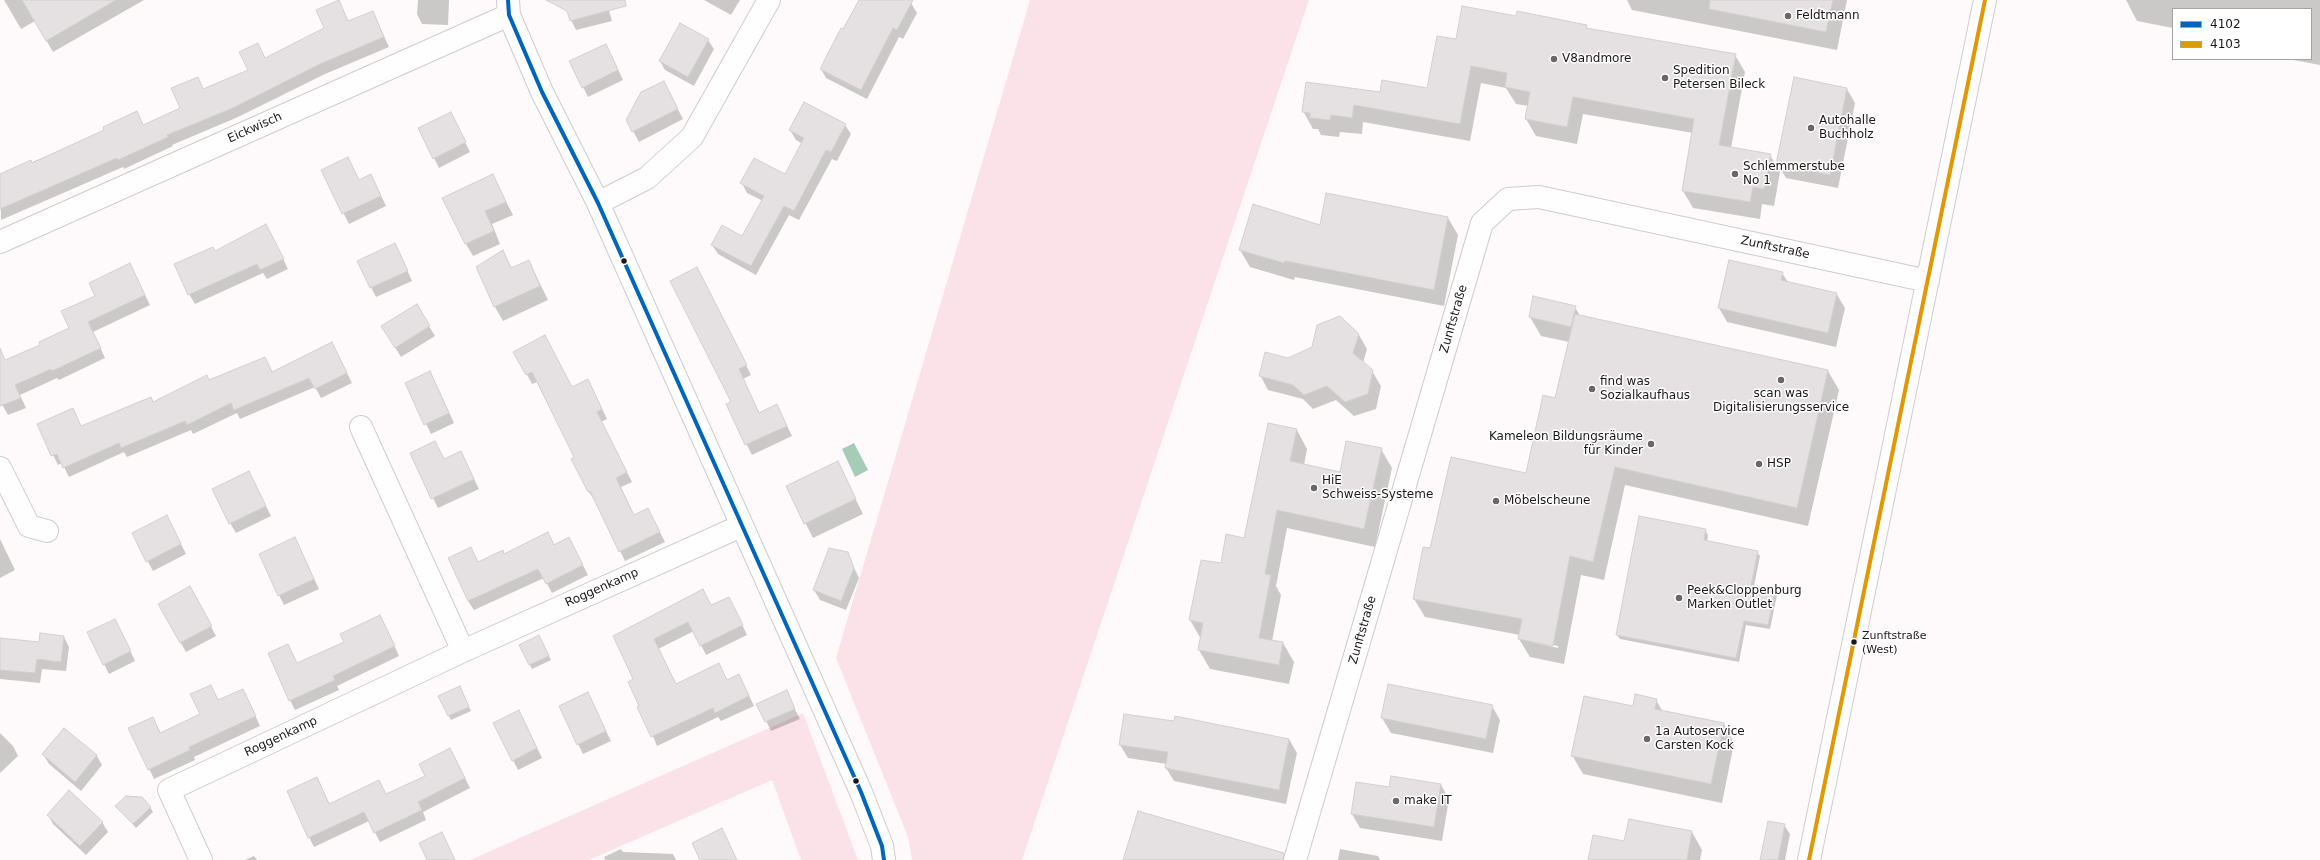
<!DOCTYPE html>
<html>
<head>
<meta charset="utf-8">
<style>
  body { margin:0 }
  #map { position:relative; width:2320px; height:860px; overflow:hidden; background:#fefafb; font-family:"DejaVu Sans",sans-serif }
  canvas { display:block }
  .legend { position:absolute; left:2172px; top:8px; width:140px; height:52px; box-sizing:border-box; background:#fff; border:1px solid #a4a2a3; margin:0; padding:5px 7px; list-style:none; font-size:12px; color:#1c1719 }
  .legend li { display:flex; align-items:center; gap:8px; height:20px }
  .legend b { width:20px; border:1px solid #a4a2a3 }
</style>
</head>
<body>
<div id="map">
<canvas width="2320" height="860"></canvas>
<ul class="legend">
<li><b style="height:5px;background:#0065bd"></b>4102</li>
<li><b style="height:5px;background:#e19802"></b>4103</li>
</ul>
</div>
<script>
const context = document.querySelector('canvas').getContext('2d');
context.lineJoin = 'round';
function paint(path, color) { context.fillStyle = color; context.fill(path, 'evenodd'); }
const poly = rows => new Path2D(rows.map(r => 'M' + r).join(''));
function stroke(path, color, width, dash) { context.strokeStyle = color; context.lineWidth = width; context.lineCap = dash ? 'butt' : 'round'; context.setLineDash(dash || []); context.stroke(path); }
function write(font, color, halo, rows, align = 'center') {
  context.font = font + ' "DejaVu Sans",sans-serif'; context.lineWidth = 3; context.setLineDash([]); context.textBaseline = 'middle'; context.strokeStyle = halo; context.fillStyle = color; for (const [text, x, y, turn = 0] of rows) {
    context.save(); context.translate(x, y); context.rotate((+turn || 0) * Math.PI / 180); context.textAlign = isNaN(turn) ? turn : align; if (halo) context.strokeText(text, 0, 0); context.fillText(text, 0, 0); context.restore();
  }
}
const green = poly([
  [1030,0,1309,0,1022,860,912,860,908,837,836,658],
  [803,713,858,860,801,860,772,780,589,860,470,860]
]);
const water = poly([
  [854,443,868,470,855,477,842,449]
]);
const shadow = poly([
  [4,0,144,0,53,52,35,21,21,29],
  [418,0,449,0,448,25,422,24,417,14],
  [565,0,606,0,612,21,576,30,571,20],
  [704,0,740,0,731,15],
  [860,0,905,0,911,3,917,13,903,39,899,37,867,99,826,78,821,69],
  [1627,0,1847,0,1837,50,1632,10],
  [2126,0,2320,0,2320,65,2288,59,2311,59,2311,9,2173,9,2173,28,2137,21],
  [338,2,348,22,373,12,389,47,325,74,238,117,172,145,173,146,124,169,123,167,1,220,0,176,105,131,137,112,144,126,181,109,197,78,204,90,250,70,257,44,265,59,325,29],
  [1517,17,1586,26,1588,29,1735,55,1745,72,1731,148,1770,155,1780,172,1774,206,1762,204,1760,219,1693,208,1683,191,1693,133,1583,114,1577,144,1536,136,1526,119,1529,106,1516,104,1506,88,1481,83,1470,141,1363,122,1362,134,1340,132,1339,137,1321,135,1318,129,1313,129,1303,111,1381,93,1428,89,1457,41],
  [708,40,714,49,694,86,665,70,660,61],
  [611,54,623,80,588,97,583,87],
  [1847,89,1855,103,1838,188,1786,178,1778,164],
  [669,92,683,119,639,142,627,120],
  [456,123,470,152,439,168,434,158],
  [845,125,851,134,837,161,832,159,799,220,789,215,756,275,718,254,712,245,743,237,763,201,747,193,742,183,785,175,803,144,796,140,790,130],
  [322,170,359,181,371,175,386,206,349,224],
  [493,176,513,215,492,224,500,244,473,256,466,244],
  [1327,194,1448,218,1458,235,1444,306,1295,277,1294,280,1250,267,1240,250,1321,226],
  [271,235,288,269,267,279,263,273,195,304,189,294,215,252],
  [503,252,512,269,529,261,548,300,503,321,495,307],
  [400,254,412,281,376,297,358,261],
  [130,265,150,305,93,332,105,358,59,380,57,378,20,395,26,408,8,415,0,401,0,363,41,345,70,328,96,296],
  [1782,273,1788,282,1836,293,1845,308,1836,347,1727,322,1719,308],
  [702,278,751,375,743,379,760,414,777,405,792,436,752,455,727,405,732,403],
  [416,305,435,336,401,357,382,326],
  [1575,307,1580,316,1828,371,1839,390,1808,526,1625,485,1604,580,1581,575,1564,664,1530,657,1519,639,1520,635,1425,617,1414,599,1431,549,1527,475,1556,399,1569,342,1541,336,1530,317],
  [1532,640,1558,646,1558,648,1532,642],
  [1359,335,1367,349,1363,363,1372,371,1381,386,1376,409,1354,416,1336,400,1313,409,1303,399,1268,390,1260,375],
  [515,352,572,388,593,390,607,419,601,422,632,482,621,487,634,516,648,509,665,542,625,561,595,500,588,491,576,458,537,382,532,384],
  [337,353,352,383,321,398,315,387,240,419,237,413,193,434,191,430,127,457,124,452,69,477,62,463,58,465,38,425,72,409,82,427,153,403,265,358,273,373],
  [435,382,454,423,431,434,406,383],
  [1297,430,1307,449,1304,465,1340,473,1381,449,1392,468,1375,547,1287,528,1276,586,1281,595,1272,641,1283,643,1294,662,1289,684,1210,669,1199,650,1201,639,1190,620,1222,565,1244,539],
  [435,442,445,460,461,453,479,489,438,508,411,454],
  [837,462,863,514,813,538,787,487],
  [249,473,271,516,236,533,230,523],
  [172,526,186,554,153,571,133,534],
  [1705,530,1708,535,1707,542,1757,552,1760,556,1754,586,1774,590,1777,595,1770,629,1746,625,1739,662,1620,639,1617,635],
  [548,533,555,546,574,548,588,575,552,593,544,578,474,610,468,601,471,548,478,562,504,555],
  [295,538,319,589,284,605,279,595],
  [0,539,15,570,0,578],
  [847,553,859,578,846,610,820,600,814,590],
  [195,597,216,636,186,652,159,604],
  [711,606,734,607,747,635,706,655,694,631,658,649,676,685,724,674,728,681,744,685,754,706,721,721,718,717,657,746,641,706,634,680,614,636],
  [385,625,399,656,337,686,339,690,295,710,290,700,288,645,297,664],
  [120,629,135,661,109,674,104,664],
  [64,637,69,647,66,671,42,669,40,683,0,679,0,639,40,643],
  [541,640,551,660,532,669,520,645],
  [211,686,219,701,248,700,260,726,194,757,195,760,154,779,130,728,152,718,161,733,201,715],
  [462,692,471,711,451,720,439,697],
  [786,692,800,719,771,731,758,704],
  [588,694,611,741,583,754,578,744],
  [1656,700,1663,712,1724,724,1734,743,1722,803,1583,774,1572,755,1634,707],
  [1492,706,1500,720,1493,753,1391,733,1382,718],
  [524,721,542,758,518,770,513,760],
  [65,729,97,756,102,765,81,791,49,764,43,754],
  [0,733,13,746,18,756,0,773],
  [1289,739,1297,753,1286,804,1174,781,1166,768,1167,764,1128,758,1120,745],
  [455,758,470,788,423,812,426,820,380,842,369,821,314,847,309,837,317,778,330,805,386,795,426,776],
  [1441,785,1449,799,1442,841,1360,828,1352,814,1390,788],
  [117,806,150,807,153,812,136,828],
  [48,815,102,822,108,832,86,855,53,824],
  [1784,825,1790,834,1785,860,1761,860],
  [1692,832,1702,850,1700,860,1589,860,1625,842],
  [621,849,623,852,673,854,676,860,605,860,604,857],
  [1340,849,1378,856,1380,860,1338,860],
  [254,856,257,860,245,860]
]);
const building = poly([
  [22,0,116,0,46,41,22,0],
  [339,0,348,21,373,11,384,37,320,64,233,108,167,135,168,137,118,160,117,158,0,209,0,174,31,160,32,163,104,130,103,127,137,111,143,125,180,108,171,88,198,77,203,89,248,70,239,52,258,43,265,58,324,28,316,10,339,0],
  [546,0,625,0,626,6,570,21,567,11,546,0],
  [859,0,913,0,897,30,893,28,861,90,820,69,841,28,843,29,859,0],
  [1710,0,1833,0,1826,32,1709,9,1710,0],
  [1462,6,1516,16,1517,11,1587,25,1586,28,1736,54,1719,145,1771,154,1764,189,1753,187,1750,202,1682,191,1694,119,1573,97,1567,127,1525,119,1530,92,1505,87,1507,73,1471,66,1460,124,1354,105,1352,118,1331,115,1330,120,1310,118,1310,113,1302,112,1306,82,1380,92,1382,80,1427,88,1437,36,1456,39,1462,6],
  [680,23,709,39,688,77,659,61,680,23],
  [606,44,618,70,582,88,569,61,606,44],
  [1794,77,1847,88,1830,175,1776,164,1794,77],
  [664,81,678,109,632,132,626,120,641,92,664,81],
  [804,102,846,124,831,152,826,150,794,211,784,206,751,266,711,245,722,225,742,236,764,196,740,183,754,158,785,174,804,138,789,130,804,102],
  [451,112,466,142,433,159,418,128,451,112],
  [348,157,359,180,371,174,381,196,342,214,321,170,348,157],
  [493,174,506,202,485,211,494,231,465,244,442,198,493,174],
  [1326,193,1448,217,1434,290,1285,261,1284,263,1239,250,1253,204,1320,225,1326,193],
  [266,224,284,259,260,270,257,264,188,295,174,264,213,247,215,251,266,224],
  [395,243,408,271,370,288,357,261,395,243],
  [503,250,511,268,529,260,540,286,494,307,476,267,503,250],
  [1729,260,1783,272,1781,280,1837,293,1828,333,1718,308,1729,260],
  [130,263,145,295,88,322,101,348,52,371,51,369,15,385,21,398,0,406,0,348,5,360,40,345,39,342,69,328,61,311,95,296,89,283,130,263],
  [697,267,747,365,739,369,759,413,777,404,787,426,745,445,726,404,731,402,670,281,697,267],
  [1533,296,1576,306,1571,327,1529,317,1533,296],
  [417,304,430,326,395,348,381,326,417,304],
  [1575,314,1828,370,1797,508,1615,467,1593,562,1570,556,1553,646,1518,639,1522,619,1413,599,1423,547,1430,548,1451,457,1526,473,1543,395,1555,398,1575,314],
  [1340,316,1359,334,1353,353,1373,370,1368,394,1345,402,1327,386,1304,395,1293,385,1259,376,1265,352,1288,358,1312,347,1317,325,1340,316],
  [545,335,572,387,588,379,602,409,597,412,627,472,616,478,634,515,648,508,660,532,619,552,590,491,588,492,571,459,574,457,532,372,526,375,513,352,545,335],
  [332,342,347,373,315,389,309,378,234,410,231,403,187,425,185,421,121,448,119,443,63,468,57,454,51,456,37,424,73,408,81,426,151,397,153,402,207,375,209,380,265,357,272,372,332,342],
  [430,371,449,413,424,425,405,383,430,371],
  [1268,423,1297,429,1290,461,1340,472,1346,441,1382,448,1364,529,1277,510,1265,574,1271,575,1259,638,1283,642,1279,665,1198,650,1203,623,1189,620,1201,560,1221,563,1226,534,1244,538,1268,423],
  [435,441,444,459,461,451,474,479,431,499,410,453,435,441],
  [838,461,856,499,804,524,786,486,838,461],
  [249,471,266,506,229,524,212,489,249,471],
  [167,515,181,544,146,562,132,533,167,515],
  [1639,516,1706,529,1704,540,1758,551,1751,585,1775,590,1768,625,1744,621,1736,658,1616,635,1639,516],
  [548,532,554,545,569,537,583,565,546,584,538,569,468,601,448,558,471,547,478,562,503,550,504,554,548,532],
  [295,537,314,579,278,596,259,554,295,537],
  [829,548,848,552,854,568,841,601,813,590,829,548],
  [190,586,212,626,180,643,158,604,190,586],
  [703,589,711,605,729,597,743,625,700,646,688,622,654,639,676,684,719,663,727,680,739,674,749,696,715,713,713,708,651,737,637,707,639,706,628,682,633,679,613,636,703,589],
  [380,615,395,646,333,676,335,680,289,701,268,653,288,644,297,663,344,642,340,634,380,615],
  [115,619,131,651,103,665,87,632,115,619],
  [40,633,64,636,61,662,37,659,35,673,0,670,0,638,39,642,40,633],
  [539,635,549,656,529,665,519,645,539,635],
  [1388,684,1493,705,1486,739,1381,718,1388,684],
  [211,685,218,700,243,689,256,716,189,747,190,750,148,770,128,728,153,717,160,733,200,714,190,694,211,685],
  [460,686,469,707,448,716,438,696,460,686],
  [787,690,795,709,765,722,756,704,787,690],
  [588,692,606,731,577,745,559,706,588,692],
  [1635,694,1657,699,1655,709,1724,723,1711,784,1571,756,1584,696,1633,706,1635,694],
  [519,710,537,748,512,761,493,723,519,710],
  [1124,714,1174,721,1175,716,1289,739,1279,790,1165,768,1168,752,1119,745,1124,714],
  [64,728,97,755,75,782,42,754,64,728],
  [450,748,465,778,418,802,422,810,374,833,364,812,308,838,287,791,317,777,329,804,379,780,386,794,425,776,419,764,450,748],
  [1391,776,1441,784,1434,827,1351,814,1356,782,1389,787,1391,776],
  [69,790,103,822,80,846,47,815,69,790],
  [126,796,142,797,151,807,133,824,115,806,126,796],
  [1138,811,1284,853,1283,860,1123,860,1138,811],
  [1629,819,1692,831,1687,860,1588,860,1593,835,1624,841,1629,819],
  [1768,821,1785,824,1778,860,1760,860,1768,821],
  [722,828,737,860,700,860,692,843,722,828],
  [442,832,455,860,427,860,419,843,442,832]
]);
const minor = poly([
  [508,0,509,15,542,92,598,203,861,792,882,846,884,860],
  [598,203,647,178,692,137,769,0],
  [0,242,509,15],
  [361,427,463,651],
  [0,468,29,526,47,531],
  [201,860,169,790,463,651,741,526],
  [1295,860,1482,223,1508,199,1539,197,1928,281],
  [1809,860,1985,0]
]);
const bus1 = poly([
  [508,0,509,15,542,92,598,203,861,792,882,846,884,860]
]);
const bus2 = poly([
  [1809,860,1985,0]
]);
const markers = [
  [1788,16,4,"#6b6668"],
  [1554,59,4,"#6b6668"],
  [1665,78,4,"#6b6668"],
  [1811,128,4,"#6b6668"],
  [1735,174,4,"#6b6668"],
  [624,261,3.5,"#1c1719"],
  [1781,380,4,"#6b6668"],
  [1592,389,4,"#6b6668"],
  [1651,444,4,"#6b6668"],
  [1759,464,4,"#6b6668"],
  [1314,488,4,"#6b6668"],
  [1496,501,4,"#6b6668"],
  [1679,598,4,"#6b6668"],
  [1854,642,3.5,"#1c1719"],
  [1647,739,4,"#6b6668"],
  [856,781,3.5,"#1c1719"],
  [1396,801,4,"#6b6668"]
];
const busNames = [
  ["Zunftstraße",1862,636],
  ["(West)",1862,650]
];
const poiNames = [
  ["Feldtmann",1796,16],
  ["V8andmore",1562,59],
  ["Spedition",1673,71],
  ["Petersen Bileck",1673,85],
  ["Autohalle",1819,121],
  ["Buchholz",1819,135],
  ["Schlemmerstube",1743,167],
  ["No 1",1743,181],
  ["find was",1600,382],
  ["Sozialkaufhaus",1600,396],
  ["scan was",1781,394,"center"],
  ["Digitalisierungsservice",1781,408,"center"],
  ["Kameleon Bildungsräume",1643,437,"right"],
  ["für Kinder",1643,451,"right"],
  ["HSP",1767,464],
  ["HiE",1322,481],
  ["Schweiss-Systeme",1322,495],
  ["Möbelscheune",1504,501],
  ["Peek&Cloppenburg",1687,591],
  ["Marken Outlet",1687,605],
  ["1a Autoservice",1655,732],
  ["Carsten Kock",1655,746],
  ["make IT",1404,801]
];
const streetNames = [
  ["Eickwisch",255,128,-24],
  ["Zunftstraße",1775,248,12],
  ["Zunftstraße",1454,319,-74],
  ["Roggenkamp",602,588,-24],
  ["Zunftstraße",1363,630,-74],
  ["Roggenkamp",281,737,-25]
];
paint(green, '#fbe2e9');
paint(water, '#a5ccb6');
paint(shadow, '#0003');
paint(building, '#e5e1e2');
stroke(building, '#d3cfd0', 1);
stroke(minor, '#d0cbcc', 24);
stroke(minor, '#fffefe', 22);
stroke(bus1, '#0065bd', 4);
stroke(bus2, '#e19802', 4);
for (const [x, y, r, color] of markers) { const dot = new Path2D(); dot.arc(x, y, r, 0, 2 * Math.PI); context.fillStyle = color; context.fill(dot); stroke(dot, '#fff', 1.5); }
write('11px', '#1c1719', '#fff', busNames, 'left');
write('12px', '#1c1719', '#fff', poiNames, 'left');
write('12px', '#1c1719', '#fff', streetNames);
</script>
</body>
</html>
